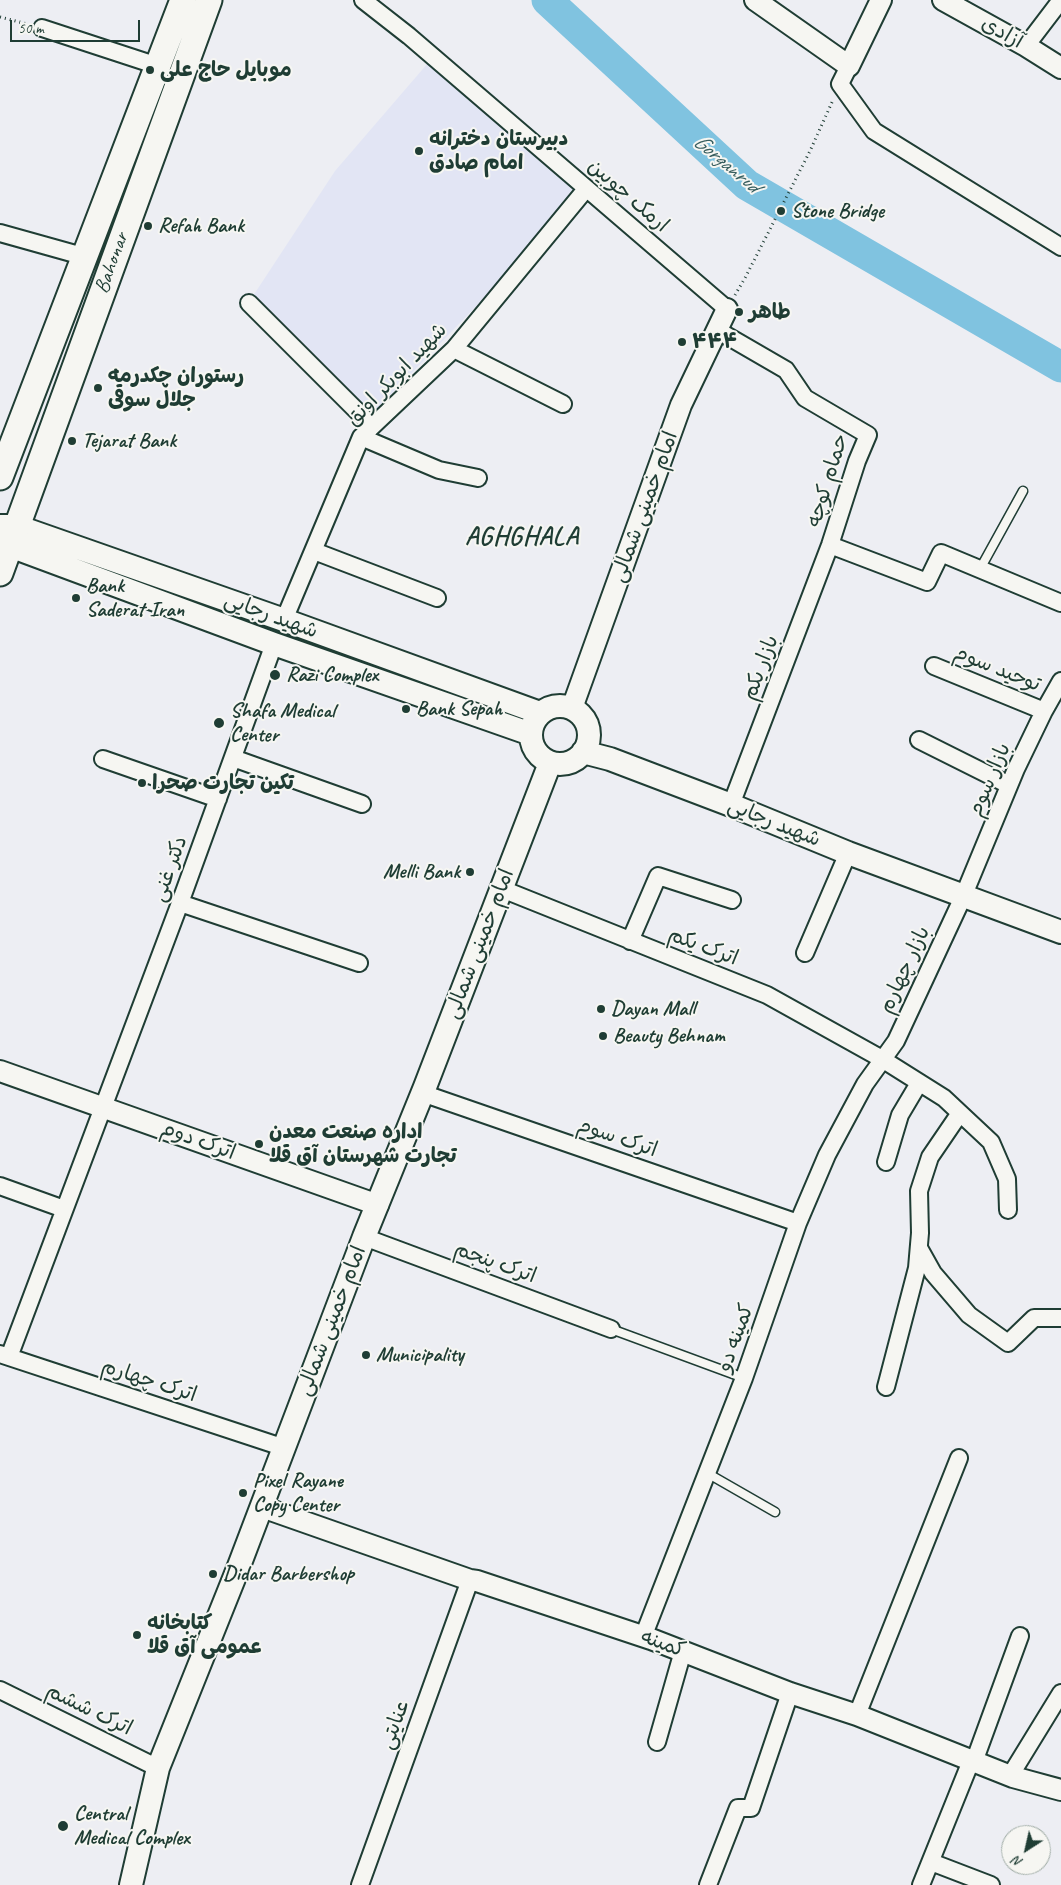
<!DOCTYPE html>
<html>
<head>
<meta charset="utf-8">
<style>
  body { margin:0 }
  #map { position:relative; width:1061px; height:1885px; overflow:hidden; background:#edeef3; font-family:Caveat,sans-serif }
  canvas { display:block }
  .north { position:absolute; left:1001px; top:1825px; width:50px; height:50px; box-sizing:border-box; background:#f6f6f2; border:1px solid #a0aca6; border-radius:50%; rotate:215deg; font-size:14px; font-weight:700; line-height:20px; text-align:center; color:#1f3d34 }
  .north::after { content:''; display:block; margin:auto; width:18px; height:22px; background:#1f3d34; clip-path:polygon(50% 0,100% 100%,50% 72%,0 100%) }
  .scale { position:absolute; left:10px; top:20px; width:130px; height:22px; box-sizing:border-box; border:2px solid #1f3d34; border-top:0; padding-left:6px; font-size:15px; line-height:18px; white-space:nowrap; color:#1f3d34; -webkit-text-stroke:4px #f6f6f2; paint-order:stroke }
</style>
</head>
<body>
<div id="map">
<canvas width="1061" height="1885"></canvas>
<div class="north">N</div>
<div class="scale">50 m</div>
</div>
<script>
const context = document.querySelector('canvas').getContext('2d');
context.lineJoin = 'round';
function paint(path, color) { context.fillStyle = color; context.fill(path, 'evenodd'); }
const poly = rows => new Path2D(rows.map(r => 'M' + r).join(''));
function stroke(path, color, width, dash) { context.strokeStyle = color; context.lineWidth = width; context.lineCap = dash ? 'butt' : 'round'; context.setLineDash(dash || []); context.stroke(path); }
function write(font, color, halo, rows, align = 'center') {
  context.font = font + ' Caveat,"Playpen Sans Arabic",sans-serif'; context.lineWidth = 4; context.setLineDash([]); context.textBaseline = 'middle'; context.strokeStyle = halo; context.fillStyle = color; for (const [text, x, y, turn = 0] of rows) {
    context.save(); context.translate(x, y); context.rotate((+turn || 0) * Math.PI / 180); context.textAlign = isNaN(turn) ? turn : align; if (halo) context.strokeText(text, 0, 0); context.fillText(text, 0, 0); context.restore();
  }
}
const built = poly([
  [428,63,576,191,483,299,371,415,253,296,335,171]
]);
const river = poly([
  [547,0,747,185,1061,367]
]);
const path = poly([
  [0,17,27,24],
  [735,295,745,278,810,151,833,100]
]);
const service = poly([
  [980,569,1023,491],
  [611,1329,744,1378],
  [707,1473,775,1512]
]);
const minor = poly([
  [363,0,409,36,727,309],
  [42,28,158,66],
  [1026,46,1061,0],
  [849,66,840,84,874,131,1061,247],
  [0,233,86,257],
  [249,303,372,426],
  [717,330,786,370,805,398,868,435,857,461,830,545,731,805],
  [454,349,563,404],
  [361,437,439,470,478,478],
  [830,545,927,582,941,553,1061,603],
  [314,551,437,598],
  [284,620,361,437,454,349,586,189],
  [934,666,1044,711],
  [919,740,1009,785],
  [233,758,362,804],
  [103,759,218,799],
  [502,889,767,995,882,1059,944,1098,991,1142,1007,1179,1008,1210],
  [180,903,359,963],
  [630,941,658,876,732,900],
  [805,953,848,853],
  [422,1093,798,1223],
  [886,1162,900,1115,919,1083],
  [0,1186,64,1209],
  [364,1237,611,1329],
  [919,1248,933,1273,969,1315,1008,1343,1034,1318,1061,1318],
  [0,1354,285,1448],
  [9,1357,180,903,274,644],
  [886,1387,917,1268,920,1233,919,1191,930,1157,960,1113],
  [643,1637,744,1378,798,1223,827,1155,865,1084,896,1041,963,897,1016,769,1044,711,1061,681],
  [0,1690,158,1768],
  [857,1715,959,1458],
  [657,1742,683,1651],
  [974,1762,1020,1636],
  [1010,1776,1061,1693],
  [931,1862,991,1885],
  [360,1885,470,1580],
  [708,1885,738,1808,751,1808,790,1693],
  [921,1885,971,1761]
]);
const tertiary = poly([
  [755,0,849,66,881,0],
  [943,0,1026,46,1061,68],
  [572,708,681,405,727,309],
  [0,1071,378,1205],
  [262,1507,470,1580,477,1581,651,1639,790,1693,857,1715,1013,1777,1061,1790]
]);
const secondary = poly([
  [0,526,16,526,284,620,540,713],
  [0,539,10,546,274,644,531,734],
  '531 735a29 29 0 1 1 58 0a29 29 0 1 1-58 0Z',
  [583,752,610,759,731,805,848,853,1061,932],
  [131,1885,158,1768,239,1566,364,1237,425,1087,550,763]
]);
const primary = poly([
  [0,477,183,0],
  [0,573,209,0]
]);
const markers = [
  [150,70,5,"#1f3d34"],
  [419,151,5,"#1f3d34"],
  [781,211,5,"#1f3d34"],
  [148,226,5,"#1f3d34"],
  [739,312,5,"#1f3d34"],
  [682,342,5,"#1f3d34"],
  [98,388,5,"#1f3d34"],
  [72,441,5,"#1f3d34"],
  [76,598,5,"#1f3d34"],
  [275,675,6,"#1f3d34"],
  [406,709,5,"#1f3d34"],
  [219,723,6,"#1f3d34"],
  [142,783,5,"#1f3d34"],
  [470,872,5,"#1f3d34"],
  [601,1009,5,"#1f3d34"],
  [603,1036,5,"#1f3d34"],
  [259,1144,5,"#1f3d34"],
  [366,1355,5,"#1f3d34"],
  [243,1493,5,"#1f3d34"],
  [213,1574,5,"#1f3d34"],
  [137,1635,5,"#1f3d34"],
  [63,1826,6,"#1f3d34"]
];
const streetNames = [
  ["آزادی",1002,33,29],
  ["ارمک چوبین",628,196,41],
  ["Bahonar",112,263,-70],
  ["شهید ابوبکر اونق",397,375,-46],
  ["حمام کوچه",828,481,-73],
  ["امام خمینی شمالی",645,507,-70],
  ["شهید رجایی",271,616,20],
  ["بازار یکم",761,668,-69],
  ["توحید سوم",997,669,22],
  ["بازار سوم",990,780,-67],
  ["شهید رجایی",774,823,22],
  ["دکتر غنی",170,869,-70],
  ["امام خمینی شمالی",480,944,-69],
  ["اترک یکم",703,947,21],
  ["بازار چهارم",905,970,-65],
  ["اترک سوم",617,1138,19],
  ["اترک دوم",198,1141,20],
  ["اترک پنجم",495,1263,20],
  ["امام خمینی شمالی",332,1321,-69],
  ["کمینه دو",736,1338,-70],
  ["اترک چهارم",149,1381,18],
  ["کمینه",663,1644,20],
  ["اترک ششم",89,1710,26],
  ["عنایتی",395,1725,-70]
];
const poiNames = [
  ["موبایل حاج علی",160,70],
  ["دبیرستان دخترانه",429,139],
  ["امام صادق",429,163],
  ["Stone Bridge",791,211],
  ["Refah Bank",158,226],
  ["طاهر",749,312],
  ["۴۴۴",692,342],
  ["رستوران چکدرمه",108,376],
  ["جلال سوقی",108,400],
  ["Tejarat Bank",82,441],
  ["Bank",86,586],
  ["Saderat Iran",86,610],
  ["Razi Complex",286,675],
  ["Bank Sepah",416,709],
  ["Shafa Medical",230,711],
  ["Center",230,735],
  ["تکین تجارت صحرا",152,783],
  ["Melli Bank",460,872,"right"],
  ["Dayan Mall",611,1009],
  ["Beauty Behnam",613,1036],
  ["اداره صنعت معدن",269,1132],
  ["تجارت شهرستان آق قلا",269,1156],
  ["Municipality",376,1355],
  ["Pixel Rayane",253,1481],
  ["Copy Center",253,1505],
  ["Didar Barbershop",223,1574],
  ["کتابخانه",147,1623],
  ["عمومی آق قلا",147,1647],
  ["Central",74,1814],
  ["Medical Complex",74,1838]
];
const waterNames = [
  ["Gorganrud",726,164,40]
];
const districtNames = [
  ["AGHGHALA",522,537]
];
paint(built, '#e2e5f4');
stroke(river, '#80c3e0', 31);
stroke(service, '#1f3d34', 11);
stroke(minor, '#1f3d34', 20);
stroke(tertiary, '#1f3d34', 24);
stroke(secondary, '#1f3d34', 26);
stroke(primary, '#1f3d34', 29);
stroke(path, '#1f3d34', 3, [1, 4]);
stroke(service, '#f6f6f2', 8);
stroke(minor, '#f6f6f2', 16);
stroke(tertiary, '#f6f6f2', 20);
stroke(secondary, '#f6f6f2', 22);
stroke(primary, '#f6f6f2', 25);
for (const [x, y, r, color] of markers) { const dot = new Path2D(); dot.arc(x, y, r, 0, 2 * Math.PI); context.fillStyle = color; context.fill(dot); stroke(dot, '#f6f6f2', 2); }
write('21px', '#1f3d34', '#f6f6f2', streetNames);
write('bold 21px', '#1f3d34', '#f6f6f2', poiNames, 'left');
write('italic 22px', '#375e5f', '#f6f6f2', waterNames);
context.letterSpacing = '1px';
write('bold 26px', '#1f3d34', '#f6f6f2', districtNames);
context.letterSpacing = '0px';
</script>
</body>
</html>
